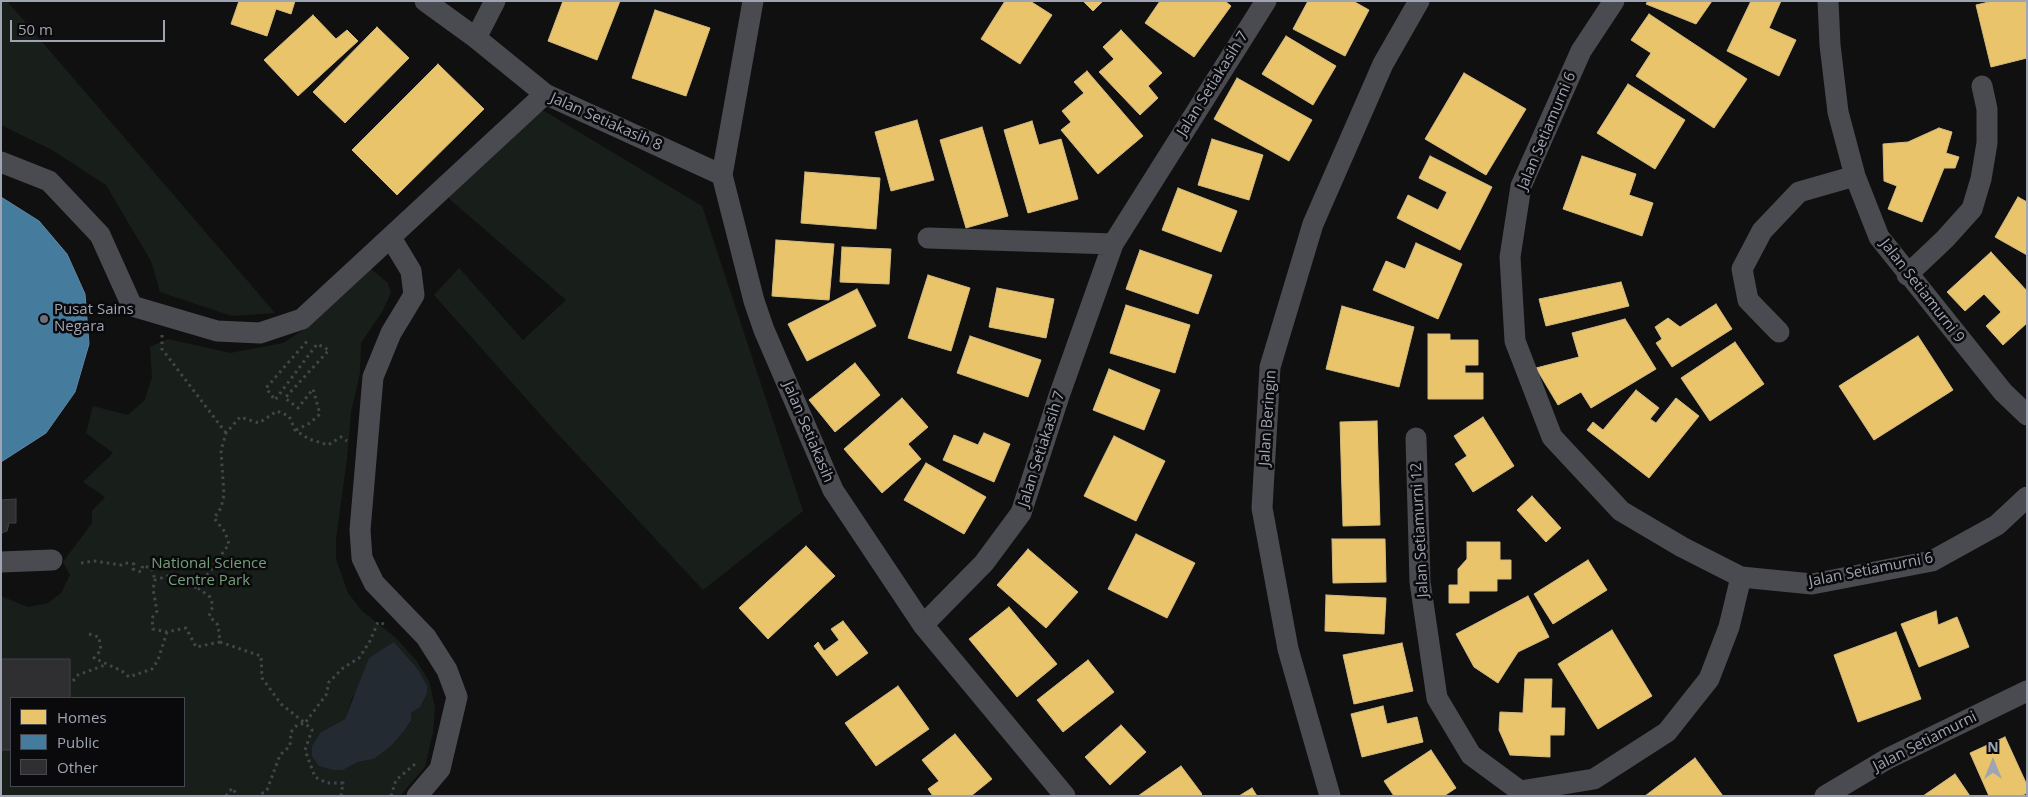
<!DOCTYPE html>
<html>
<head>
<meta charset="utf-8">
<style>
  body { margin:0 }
  #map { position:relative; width:2028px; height:797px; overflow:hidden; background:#101010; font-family:"Open Sans",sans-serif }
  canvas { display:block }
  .frame { position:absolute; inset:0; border:2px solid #9fa4b3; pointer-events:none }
  .legend { position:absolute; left:10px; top:697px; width:175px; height:90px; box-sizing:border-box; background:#0a0a0c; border:1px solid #46484f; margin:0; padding:6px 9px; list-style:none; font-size:15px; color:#9fa4b3 }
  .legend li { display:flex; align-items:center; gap:10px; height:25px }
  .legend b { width:25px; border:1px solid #46484f }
  .north { position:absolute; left:1968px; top:737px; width:50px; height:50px; -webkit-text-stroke:4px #0a0a0c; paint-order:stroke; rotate:0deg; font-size:14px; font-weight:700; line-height:20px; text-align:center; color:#9fa4b3 }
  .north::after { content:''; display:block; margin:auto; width:18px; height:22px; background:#9fa4b3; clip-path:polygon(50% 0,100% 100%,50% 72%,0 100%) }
  .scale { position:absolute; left:10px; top:20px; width:155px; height:22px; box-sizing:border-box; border:2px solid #9fa4b3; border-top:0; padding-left:6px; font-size:15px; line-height:18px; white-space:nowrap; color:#9fa4b3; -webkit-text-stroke:4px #0a0a0c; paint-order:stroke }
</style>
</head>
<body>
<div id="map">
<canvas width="2028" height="797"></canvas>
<div class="frame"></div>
<ul class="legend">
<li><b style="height:14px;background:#e9c46a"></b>Homes</li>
<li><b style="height:14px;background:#457b9d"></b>Public</li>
<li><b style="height:14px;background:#2f2f31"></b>Other</li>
</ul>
<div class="north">N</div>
<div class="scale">50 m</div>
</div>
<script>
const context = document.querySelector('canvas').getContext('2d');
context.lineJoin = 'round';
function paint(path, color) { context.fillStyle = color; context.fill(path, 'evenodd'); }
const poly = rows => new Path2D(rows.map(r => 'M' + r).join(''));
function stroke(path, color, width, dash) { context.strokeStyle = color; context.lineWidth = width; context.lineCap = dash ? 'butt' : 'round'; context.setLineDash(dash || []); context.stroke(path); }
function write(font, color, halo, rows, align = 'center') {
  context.font = font + ' "Open Sans",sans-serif'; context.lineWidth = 5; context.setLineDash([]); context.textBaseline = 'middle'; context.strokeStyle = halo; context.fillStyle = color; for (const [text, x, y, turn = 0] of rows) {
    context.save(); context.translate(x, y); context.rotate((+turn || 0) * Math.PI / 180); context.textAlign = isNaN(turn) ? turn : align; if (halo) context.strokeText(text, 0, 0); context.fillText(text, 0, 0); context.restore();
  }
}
const green = poly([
  [1,1,7,1,275,313,232,316,160,292,151,261,106,185,52,150,1,125],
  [539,108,702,206,803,511,703,590,555,431,434,295,459,268,523,340,566,300,446,196],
  [371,269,388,283,391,293,382,312,361,343,360,373,351,412,347,459,336,539,336,559,348,593,362,611,395,637,416,660,429,681,435,707,433,732,425,767,400,796,1,796,1,596,28,607,48,603,61,593,70,575,63,562,92,523,92,511,105,497,83,482,113,453,86,433,93,406,128,415,145,400,152,377,150,347,168,339,230,353,283,343,311,325],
  [394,642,417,668,420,707,411,713,411,722,391,746,374,759,358,762,343,770,321,732,345,719,352,698],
  [11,698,184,698,184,786,11,786]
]);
const water = poly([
  [394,642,417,668,427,686,427,693,420,707,411,713,411,721,404,731,391,746,374,759,358,762,343,770,333,770,319,766,312,756,312,746,321,732,345,719,369,658]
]);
const homes = poly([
  [239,1,295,1,291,14,276,9,267,36,231,24,239,1],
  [563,1,620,1,597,60,548,41,563,1],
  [1005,1,1030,1,1052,15,1020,64,981,39,1005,1],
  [1083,1,1103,1,1093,11,1083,1],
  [1160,1,1225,1,1231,6,1194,57,1145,23,1160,1],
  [1308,1,1353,1,1369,10,1345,56,1293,29,1308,1],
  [1648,1,1712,1,1696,24,1646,4,1648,1],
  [1751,1,1781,1,1769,28,1796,40,1779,76,1727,51,1751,1],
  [1993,1,2027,1,2027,58,1991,67,1976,5,1993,1],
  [655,10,710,28,686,96,632,78,655,10],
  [1649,14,1747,79,1714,128,1636,76,1651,53,1631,40,1649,14],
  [313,15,336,39,347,30,358,41,298,96,264,60,313,15],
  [377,27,409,58,345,123,313,92,377,27],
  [1121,30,1162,73,1148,86,1158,98,1140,115,1099,72,1114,59,1103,47,1121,30],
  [1286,36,1336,66,1313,105,1262,74,1286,36],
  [438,64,484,109,397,195,352,150,438,64],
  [1087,71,1143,136,1098,174,1061,130,1071,122,1062,111,1084,93,1074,82,1087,71],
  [1464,73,1526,109,1486,175,1425,139,1464,73],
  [1237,78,1312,120,1289,161,1214,119,1237,78],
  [1628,84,1685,120,1655,169,1597,133,1628,84],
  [917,120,934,180,891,191,875,132,917,120],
  [1032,121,1039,145,1061,139,1078,199,1028,213,1004,130,1032,121],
  [982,127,1008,216,966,228,940,140,982,127],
  [1939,128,1952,132,1946,153,1959,157,1955,168,1944,168,1922,222,1888,209,1897,186,1884,181,1883,144,1908,142,1939,128],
  [1212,139,1263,155,1249,200,1198,185,1212,139],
  [1430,156,1492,187,1460,250,1397,218,1408,195,1438,210,1447,192,1419,178,1430,156],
  [1582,156,1636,174,1629,195,1653,203,1642,236,1563,209,1582,156],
  [805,172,880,178,876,229,801,223,805,172],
  [1178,188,1237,211,1221,252,1162,230,1178,188],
  [2018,197,2027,202,2027,255,1995,237,2018,197],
  [776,240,834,244,829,300,772,296,776,240],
  [1416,243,1462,264,1438,319,1373,290,1386,261,1405,269,1416,243],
  [842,247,891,249,889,284,840,282,842,247],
  [1140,250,1212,275,1198,314,1126,289,1140,250],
  [1991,252,2027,291,2027,323,2003,345,1986,326,2001,312,1984,294,1965,311,1947,292,1991,252],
  [928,275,970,288,951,351,908,338,928,275],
  [1621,282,1629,306,1546,326,1539,299,1621,282],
  [997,288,1054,299,1046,338,989,327,997,288],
  [857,289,876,326,807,361,788,324,857,289],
  [1716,304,1732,329,1672,367,1656,343,1662,339,1655,327,1668,318,1680,327,1716,304],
  [1126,305,1190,325,1175,373,1110,353,1126,305],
  [1342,306,1414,327,1399,387,1326,369,1342,306],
  [1625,319,1656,369,1591,408,1581,392,1558,405,1536,368,1579,357,1572,333,1625,319],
  [1428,334,1450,334,1450,340,1478,340,1478,365,1465,365,1465,373,1483,373,1483,399,1428,399,1428,334],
  [970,336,1041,360,1028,397,957,373,970,336],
  [1918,336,1953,390,1874,440,1839,386,1918,336],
  [1735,342,1764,384,1710,421,1681,378,1735,342],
  [855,363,880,395,835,432,809,400,855,363],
  [1109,369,1160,390,1144,430,1093,410,1109,369],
  [1636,390,1659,408,1650,419,1656,423,1676,398,1699,416,1649,478,1587,430,1593,422,1603,430,1636,390],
  [902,398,928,427,908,444,921,459,882,493,844,449,902,398],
  [1483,417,1514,466,1473,492,1455,464,1467,456,1454,436,1483,417],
  [1377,421,1380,525,1343,526,1340,422,1377,421],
  [984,433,1010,444,994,482,943,460,954,435,978,445,984,433],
  [1114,436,1165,461,1136,521,1084,496,1114,436],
  [926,463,986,497,964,534,904,500,926,463],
  [1532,496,1561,528,1546,542,1517,510,1532,496],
  [1136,534,1195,563,1167,618,1108,589,1136,534],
  [1332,539,1385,539,1386,582,1333,583,1332,539],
  [1467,542,1500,542,1500,560,1511,560,1511,579,1497,579,1497,591,1469,591,1469,603,1449,603,1449,585,1458,585,1458,569,1467,559,1467,542],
  [806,546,835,576,768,639,739,608,806,546],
  [1028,549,1078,592,1046,628,997,585,1028,549],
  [1588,560,1607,590,1553,624,1534,594,1588,560],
  [1326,595,1386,598,1384,634,1325,631,1326,595],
  [1528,596,1549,637,1518,652,1498,683,1474,667,1456,634,1528,596],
  [1009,607,1057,664,1017,697,969,639,1009,607],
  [1936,611,1938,625,1957,617,1969,647,1919,667,1901,624,1936,611],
  [843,621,868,653,837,676,814,646,818,642,824,651,839,640,831,629,843,621],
  [1612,630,1652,696,1598,729,1558,664,1612,630],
  [1896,632,1921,699,1858,722,1834,655,1896,632],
  [1402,643,1413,691,1354,704,1343,655,1402,643],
  [1088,660,1114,692,1063,732,1037,700,1088,660],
  [1525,679,1552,679,1551,708,1565,708,1564,735,1550,735,1550,757,1510,755,1499,730,1500,712,1523,713,1525,679],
  [898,686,929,729,876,766,845,723,898,686],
  [1383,706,1387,724,1417,717,1423,742,1362,757,1351,714,1383,706],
  [1121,725,1146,752,1110,785,1085,757,1121,725],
  [955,734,992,779,971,796,933,796,928,789,939,781,922,760,955,734],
  [2005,737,2027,785,2027,793,2021,796,1989,796,1970,753,2005,737],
  [1431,750,1456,788,1444,796,1394,796,1384,781,1431,750],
  [1695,758,1723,796,1645,796,1695,758],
  [1181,766,1202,794,1200,796,1138,796,1181,766],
  [1955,774,1970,796,1923,796,1955,774],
  [1252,788,1257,796,1239,796,1252,788]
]);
const public = poly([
  [1,197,39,221,67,254,85,294,89,344,75,392,46,433,1,462,1,197]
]);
const building = poly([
  [16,499,16,523,9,523,7,531,1,533,1,500,16,499],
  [1,659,70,659,70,698,11,698,11,750,1,750,1,659]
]);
const path = poly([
  [162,335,162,349,226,433],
  [296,430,310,423,320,414,313,389,298,408,285,398,329,350,317,344,275,400,266,388,309,339],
  [81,563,94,561,121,565,125,563,134,564,133,569,141,572,143,565,152,569,155,580],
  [198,588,210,597,213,606,209,616,218,625,220,642,196,647,186,628,167,632,153,629,152,618,157,611,153,589,155,580,171,575,175,582,198,588,229,544,225,532,214,518,221,508,224,495,221,450,226,433,240,417,259,423,277,411,289,416,295,430,309,439,328,445,341,437,347,441],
  [89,634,99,637,101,650,94,658,122,671,129,677,152,669,158,660,167,632],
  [220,642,261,656,262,678,281,704,305,723,297,725,291,732,290,746,280,755,267,790,258,796],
  [73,681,78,675,105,665],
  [226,796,232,788,238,796],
  [341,796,343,783,327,783,315,777,305,750,312,730,305,723,326,695,329,682,343,668,359,658,370,641,378,622,384,624],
  [391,796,396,780,415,764]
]);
const minor = poly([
  [425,1,476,38,545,94,722,175],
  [753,1,722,175,754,301,764,330,833,490,923,625,1065,796],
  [1614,1,1581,51,1521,186,1510,257,1515,341,1552,437,1621,511,1682,547,1741,577,1812,584,1932,561,1997,525,2027,497],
  [1828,1,1830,45,1838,112,1855,176,1879,237,2003,392,2027,415],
  [476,38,495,1],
  [1,162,49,181,100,235,132,306,217,331,260,333,302,319,545,94],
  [391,238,411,271,414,295,391,333,373,377,360,530,362,558,374,583,426,637,447,670,457,697,440,769,417,796],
  [928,238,1113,244],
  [1907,275,1945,239,1972,209,1981,179,1987,143,1987,109,1982,86],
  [1779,332,1748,300,1742,269,1762,231,1799,192,1855,176],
  [1416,438,1420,582,1437,698,1471,755,1520,791,1594,779,1667,732,1709,679,1729,627,1741,577],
  [1,562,52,560],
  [923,625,984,563,1021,513,1059,396,1113,244,1266,1],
  [1330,796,1288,649,1262,508,1270,367,1313,224,1383,64,1419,1],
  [1825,796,1887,759,2027,691]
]);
const markers = [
  [44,319,5,"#6d707a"]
];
const streetNames = [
  ["Jalan Setiakasih 7",1213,84,-58],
  ["Jalan Setiakasih 8",606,122,24],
  ["Jalan Setiamurni 6",1547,131,-67],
  ["Jalan Setiamurni 9",1922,291,52],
  ["Jalan Beringin",1268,418,-86],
  ["Jalan Setiakasih",808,432,67],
  ["Jalan Setiakasih 7",1042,449,-72],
  ["Jalan Setiamurni 12",1420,530,-93],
  ["Jalan Setiamurni 6",1871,570,-11],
  ["Jalan Setiamurni",1925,742,-27]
];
const poiNames = [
  ["Pusat Sains",54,310],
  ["Negara",54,327]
];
const parkNames = [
  ["National Science",209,564],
  ["Centre Park",209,581]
];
paint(green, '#181f1a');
paint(water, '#232a32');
paint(homes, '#e9c46a');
stroke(homes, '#d3ba80', 1);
paint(public, '#457b9d');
stroke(public, '#6087a4', 1);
paint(building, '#2f2f31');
stroke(building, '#3e4044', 1);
stroke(path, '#45464b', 3, [2.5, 4]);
stroke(minor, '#4a4b50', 21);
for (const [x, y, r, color] of markers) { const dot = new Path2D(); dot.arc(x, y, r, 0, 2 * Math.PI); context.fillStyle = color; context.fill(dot); stroke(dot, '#0a0a0c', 2); }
write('15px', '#9fa4b3', '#0a0a0c', streetNames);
write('15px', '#9fa4b3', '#0a0a0c', poiNames, 'left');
write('15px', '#759f79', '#0a0a0c', parkNames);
</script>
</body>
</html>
